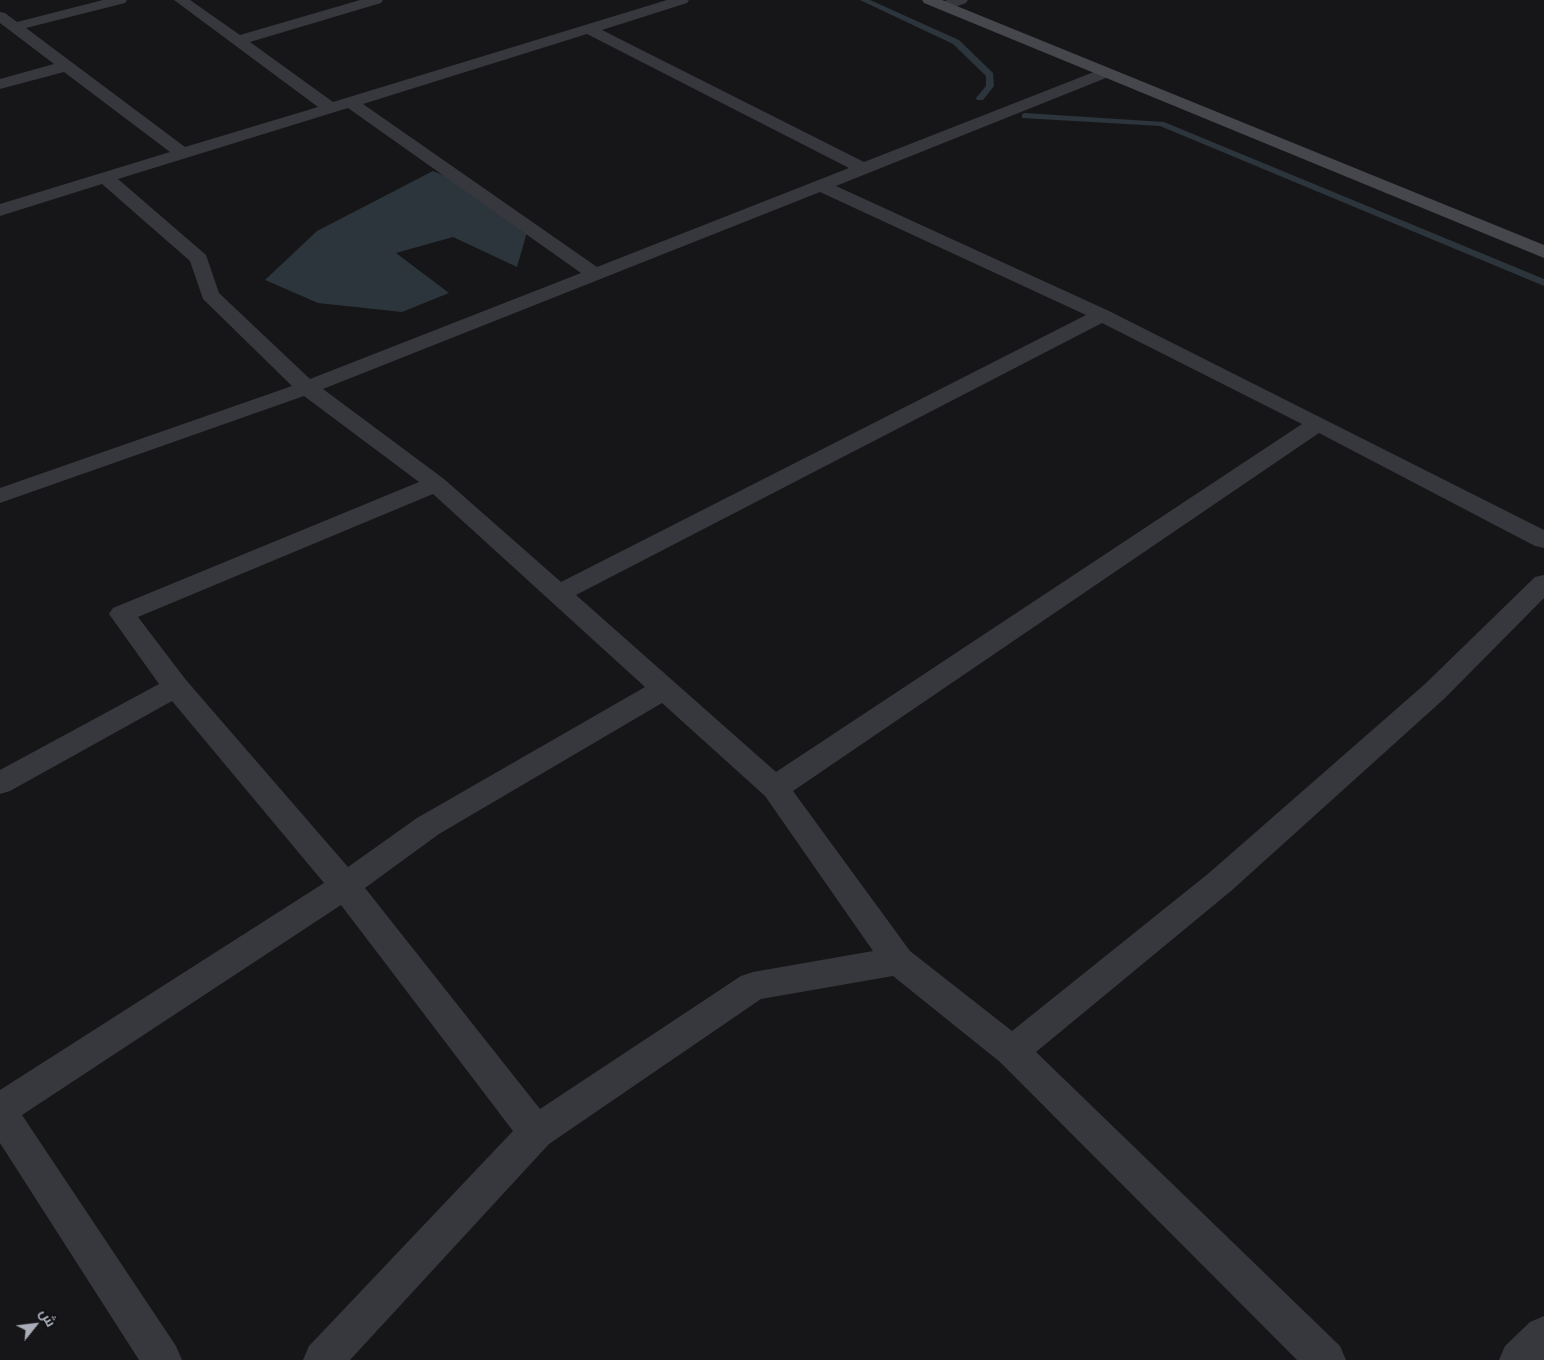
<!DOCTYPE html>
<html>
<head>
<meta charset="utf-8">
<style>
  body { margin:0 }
  #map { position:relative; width:1544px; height:1360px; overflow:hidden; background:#161618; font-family:Arial,Cairo,sans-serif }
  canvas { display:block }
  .north { position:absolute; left:10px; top:1300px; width:50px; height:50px; -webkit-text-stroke:4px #111113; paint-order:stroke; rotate:61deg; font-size:14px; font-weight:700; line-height:20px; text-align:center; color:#a8adb8 }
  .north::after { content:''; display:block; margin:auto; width:18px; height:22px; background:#a8adb8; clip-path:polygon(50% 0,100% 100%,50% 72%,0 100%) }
</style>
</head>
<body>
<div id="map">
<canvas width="1544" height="1360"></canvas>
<div class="north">ش</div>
</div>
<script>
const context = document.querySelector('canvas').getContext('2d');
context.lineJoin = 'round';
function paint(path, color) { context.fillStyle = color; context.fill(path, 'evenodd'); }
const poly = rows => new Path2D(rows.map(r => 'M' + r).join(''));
const water = poly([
  [433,171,488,194,529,225,517,267,453,237,396,253,449,293,402,312,318,303,265,280,317,231]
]);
const stream = poly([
  [860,0,870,0,959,40,993,73,994,86,983,100,977,100,976,98,986,86,986,76,953,44,860,0],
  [1025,113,1164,122,1544,279,1544,286,1160,126,1022,118,1022,114,1025,113]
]);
const street = poly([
  [103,0,127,0,125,3,26,28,185,147,318,107,174,0,190,0,240,35,360,0,383,0,381,3,250,42,333,102,667,0,689,0,687,3,602,30,864,162,1099,70,1111,70,1113,73,1111,76,836,186,1109,311,1544,530,1544,548,1535,546,1319,433,793,791,910,951,1012,1031,1209,873,1425,684,1535,577,1544,575,1544,598,1445,698,1231,891,1036,1052,1340,1346,1346,1360,1297,1360,1000,1062,893,976,761,999,549,1144,350,1360,303,1360,309,1346,513,1131,341,905,22,1115,176,1346,182,1360,139,1360,0,1143,0,1090,324,883,172,701,10,791,0,794,0,770,159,684,109,614,113,608,419,482,304,396,0,503,0,488,292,386,203,299,190,261,102,184,0,216,0,204,170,152,64,72,0,89,0,79,54,64,0,23,0,12,5,13,17,22,103,0],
  [587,34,849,168,597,267,363,104,587,34],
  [348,108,581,273,310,379,219,293,206,255,118,179,348,108],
  [820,192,1086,315,561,582,444,479,323,389,820,192],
  [1102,323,1302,424,776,772,576,595,1102,323],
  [433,494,645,687,417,818,348,867,186,680,138,617,433,494],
  [662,703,765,796,873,951,753,972,741,976,540,1109,365,888,439,834,662,703],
  [947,0,968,0,966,3,949,9,939,9,937,6,939,3,947,0],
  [1544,1316,1544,1360,1499,1360,1505,1346,1530,1322,1544,1316]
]);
const secondary = poly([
  [922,0,942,0,1544,245,1544,258,924,3,922,0]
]);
paint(water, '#2c353c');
paint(stream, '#2c353c');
paint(street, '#37383d');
paint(secondary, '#45474d');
</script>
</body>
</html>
